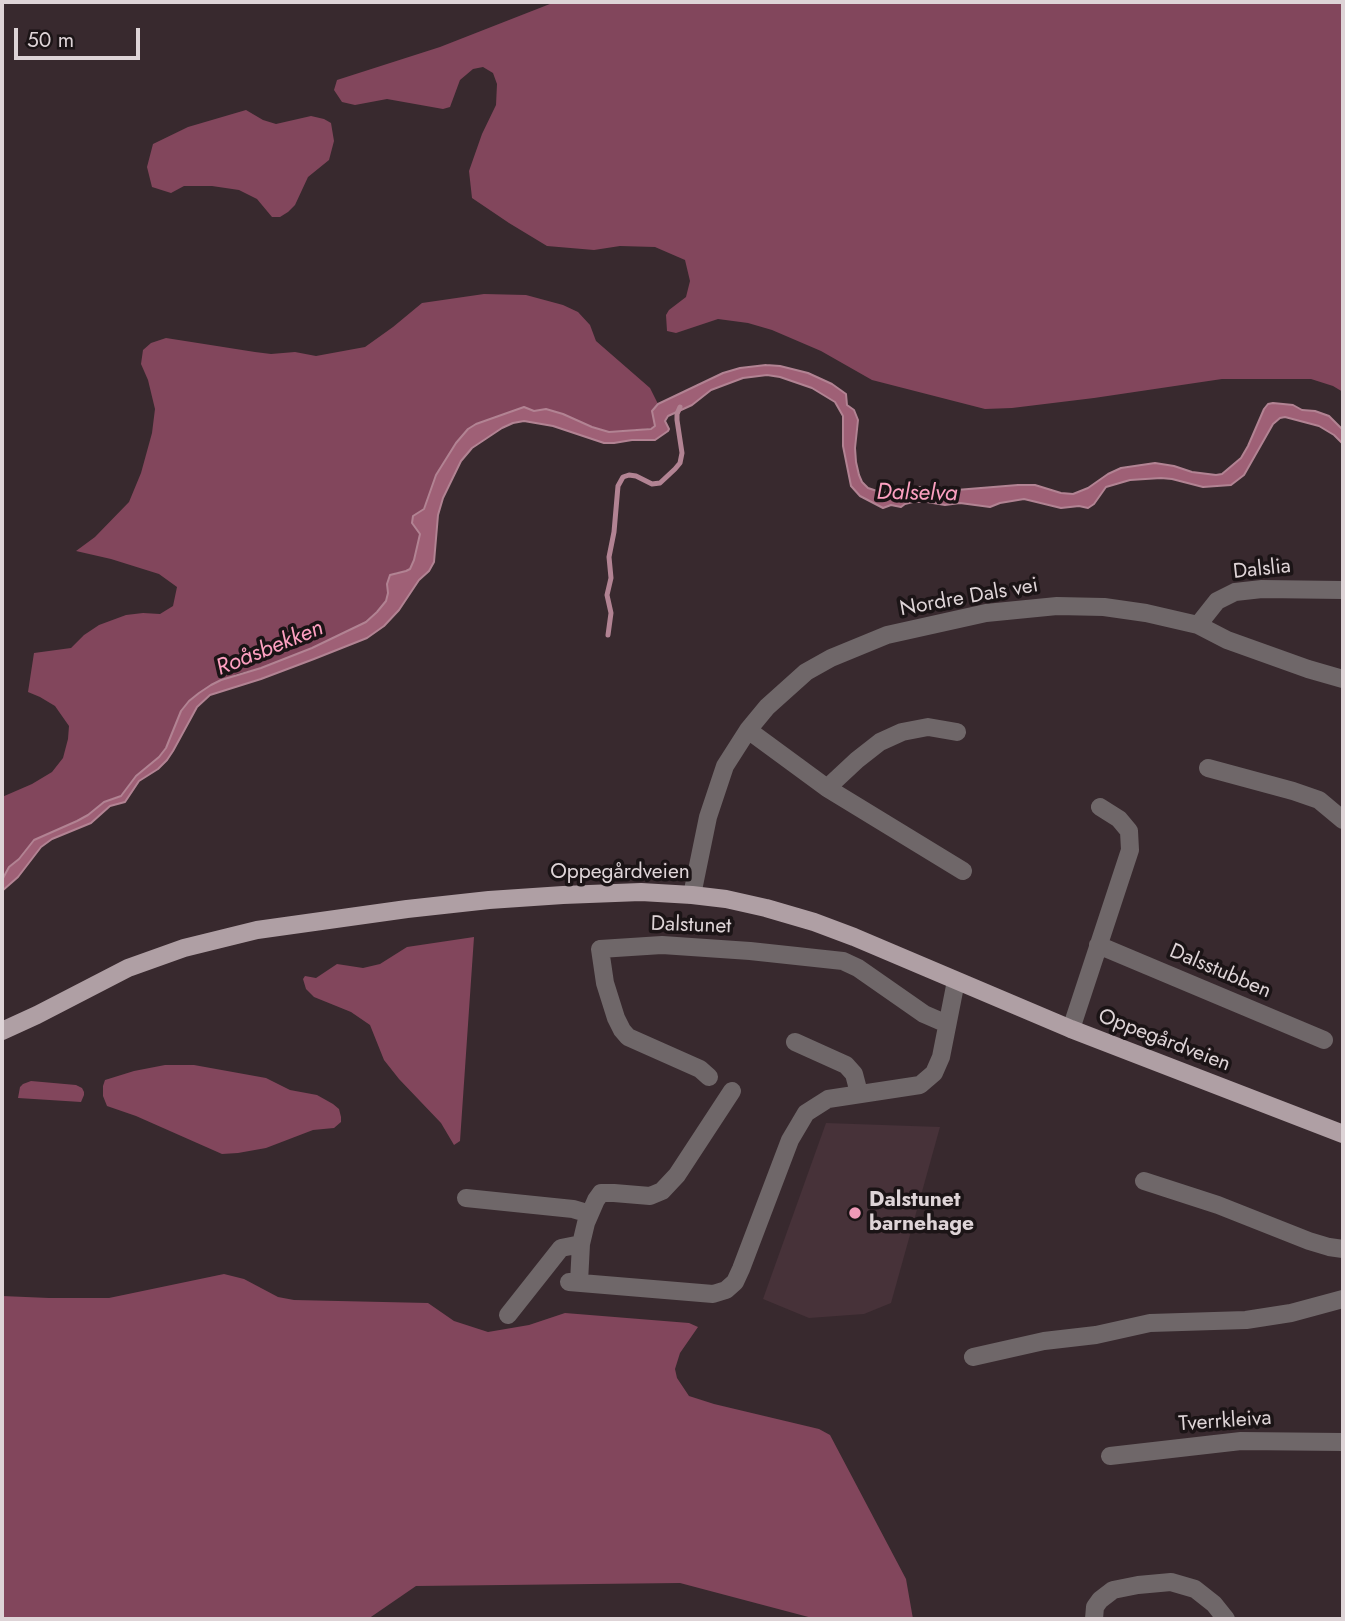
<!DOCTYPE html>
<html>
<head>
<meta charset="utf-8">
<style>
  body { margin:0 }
  #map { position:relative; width:1345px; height:1621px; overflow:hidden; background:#38292e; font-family:Jost,sans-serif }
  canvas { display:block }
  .frame { position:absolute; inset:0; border:4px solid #ded4d7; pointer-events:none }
  .scale { position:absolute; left:14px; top:28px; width:126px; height:32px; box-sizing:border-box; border:4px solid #ded4d7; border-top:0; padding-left:9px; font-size:21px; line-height:24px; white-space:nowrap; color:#ded4d7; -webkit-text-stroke:5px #1b1416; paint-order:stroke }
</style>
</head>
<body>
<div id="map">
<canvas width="1345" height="1621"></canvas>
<div class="frame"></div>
<div class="scale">50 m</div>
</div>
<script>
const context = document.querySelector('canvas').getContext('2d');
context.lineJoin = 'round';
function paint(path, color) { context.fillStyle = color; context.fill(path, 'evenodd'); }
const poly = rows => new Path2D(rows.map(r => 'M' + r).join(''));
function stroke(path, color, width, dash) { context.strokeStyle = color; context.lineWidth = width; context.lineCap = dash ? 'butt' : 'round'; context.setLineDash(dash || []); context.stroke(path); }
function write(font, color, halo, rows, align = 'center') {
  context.font = font + ' Jost,sans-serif'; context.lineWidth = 7; context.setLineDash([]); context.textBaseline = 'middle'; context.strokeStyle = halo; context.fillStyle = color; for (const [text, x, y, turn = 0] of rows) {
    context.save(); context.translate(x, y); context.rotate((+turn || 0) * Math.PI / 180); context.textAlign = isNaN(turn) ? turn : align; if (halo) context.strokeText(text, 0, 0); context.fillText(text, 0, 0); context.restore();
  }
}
const built = poly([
  [826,1123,940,1127,891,1303,864,1314,809,1318,763,1299]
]);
const forest = poly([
  [555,2,1343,2,1343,392,1333,386,1311,379,1222,379,1094,398,1012,408,985,409,872,380,821,351,772,330,748,323,718,319,676,333,667,331,666,315,669,310,686,297,690,281,685,260,655,247,620,246,594,250,547,246,509,223,472,198,469,171,482,134,496,105,497,84,493,73,483,67,473,69,460,80,450,107,443,109,387,99,355,105,342,102,334,90,337,80,440,47],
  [246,110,263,120,276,124,311,116,324,119,331,123,334,141,329,160,308,177,295,205,288,212,280,217,272,217,257,199,239,190,212,186,184,186,171,193,152,187,147,167,153,144,188,127],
  [484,294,526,295,563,305,578,312,590,325,596,341,650,388,658,404,652,411,655,423,654,428,609,432,592,427,563,414,546,409,534,411,524,407,476,424,436,475,426,506,420,512,414,525,420,534,414,560,410,569,406,571,395,573,387,584,388,593,386,601,377,612,366,622,312,648,261,668,236,674,181,711,166,748,159,757,130,783,121,796,111,799,88,816,77,821,34,840,19,859,9,867,2,880,2,797,32,784,52,772,63,758,68,739,69,726,55,706,40,697,28,692,34,653,71,648,84,635,99,625,126,615,143,613,160,614,173,606,177,587,159,574,111,559,76,551,95,537,129,502,141,473,152,433,155,409,148,380,141,364,143,350,151,343,166,338,255,352,271,354,295,352,316,356,365,347,393,327,422,303],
  [474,937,460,1141,454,1145,441,1123,399,1079,384,1060,370,1025,351,1012,314,997,306,989,303,979,305,976,316,978,337,964,363,968,380,964,407,947],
  [165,1065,194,1065,266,1078,290,1090,317,1095,333,1104,339,1109,341,1117,341,1122,334,1128,313,1130,266,1148,238,1153,222,1154,136,1116,107,1106,103,1096,103,1086,105,1080,134,1071],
  [31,1081,76,1085,82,1088,84,1092,84,1095,81,1102,18,1098,20,1087,23,1084],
  [224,1274,244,1279,278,1297,294,1300,428,1303,454,1321,488,1332,529,1325,565,1313,689,1323,698,1327,680,1353,675,1369,677,1378,689,1396,714,1404,819,1429,830,1435,906,1579,913,1619,816,1619,680,1583,416,1586,368,1619,2,1619,2,1296,49,1298,109,1298]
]);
const water = poly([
  [766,365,780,366,808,373,832,384,846,394,847,405,854,410,858,420,855,448,856,462,859,475,862,482,868,488,883,493,920,487,944,491,1018,485,1035,485,1061,493,1073,494,1088,488,1108,474,1121,468,1155,463,1174,466,1192,472,1216,475,1222,474,1241,458,1248,446,1264,409,1268,404,1273,403,1293,405,1302,410,1315,411,1329,416,1343,430,1343,444,1334,435,1319,426,1285,417,1280,418,1273,424,1244,475,1231,485,1203,487,1172,479,1161,478,1130,480,1106,487,1094,504,1088,508,1079,506,1061,508,1024,499,1000,503,990,507,960,503,945,505,927,502,913,502,905,504,901,507,891,505,883,508,860,496,851,486,843,446,843,416,835,402,812,388,780,377,767,375,743,378,711,390,692,405,668,416,665,421,669,429,668,431,655,440,632,440,614,443,604,443,553,426,524,421,513,423,502,428,472,448,461,461,443,498,438,515,434,562,429,571,419,580,399,610,384,626,367,638,314,659,261,679,210,695,197,707,173,751,167,760,158,769,139,781,125,802,110,806,91,823,52,839,41,847,18,877,2,891,2,880,9,867,19,859,34,840,77,821,88,815,104,802,121,796,136,776,159,757,166,748,181,711,189,701,199,693,211,685,221,680,261,668,312,648,366,622,377,612,386,601,388,593,387,584,390,575,406,571,410,569,414,560,420,534,412,523,413,516,424,509,436,475,456,443,468,429,476,424,524,407,534,411,546,409,563,414,592,427,609,432,651,429,655,426,652,411,658,404,723,373,740,368,766,365]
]);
const stream = poly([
  [608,635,611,613,607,595,611,578,609,557,614,532,618,486,623,477,629,475,636,476,652,484,660,483,675,469,680,463,682,453,677,420,677,414,680,407]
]);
const minor = poly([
  [1198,625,1217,601,1235,592,1262,589,1343,590],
  [748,730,827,788,963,871],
  [1208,768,1293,791,1319,800,1343,820],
  [827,788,857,760,880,742,902,732,928,727,957,732],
  [692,895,708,817,725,766,748,730,767,707,806,672,831,658,887,635,986,613,1057,606,1104,607,1146,613,1198,625,1227,640,1308,669,1343,679],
  [1098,945,1324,1040],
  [1071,1029,1130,850,1129,831,1119,819,1100,807],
  [795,1042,846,1065,854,1074,859,1093],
  [709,1077,700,1069,628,1037,622,1030,616,1018,605,983,600,949,662,945,750,951,843,961,858,968,924,1014,947,1024],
  [1144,1181,1218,1205,1309,1241,1329,1247,1343,1249],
  [466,1198,573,1209,590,1214],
  [569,1282,713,1294,726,1290,735,1282,741,1269,790,1140,806,1113,828,1099,920,1085,934,1073,941,1057,956,981],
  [579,1282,581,1244,586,1223,596,1200,601,1193,614,1193,650,1196,662,1191,677,1175,732,1091],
  [508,1315,561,1248,581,1244],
  [973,1357,1044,1341,1096,1335,1150,1323,1246,1320,1291,1313,1343,1299],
  [1110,1456,1241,1441,1343,1442],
  [1094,1619,1095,1607,1100,1600,1113,1590,1138,1585,1171,1582,1195,1589,1214,1604,1226,1619]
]);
const major = poly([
  [2,1031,37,1015,128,968,184,948,257,930,407,909,489,900,563,895,641,892,692,895,726,899,766,908,814,922,854,937,1071,1029,1343,1134]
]);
const markers = [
  [855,1213,7,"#ef9ab8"]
];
const streetNames = [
  ["Dalslia",1262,570,-6],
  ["Nordre Dals vei",969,598,-10],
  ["Oppegårdveien",620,873],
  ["Dalstunet",691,926,2],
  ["Dalsstubben",1220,972,23],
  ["Oppegårdveien",1164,1041,21],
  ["Tverrkleiva",1225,1422,-4]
];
const poiNames = [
  ["Dalstunet",869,1201],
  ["barnehage",869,1225]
];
const waterNames = [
  ["Dalselva",917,494,1],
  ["Roåsbekken",270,649,-22]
];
paint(built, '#473239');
paint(forest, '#82465c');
paint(water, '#9f6076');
stroke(water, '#b28393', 2);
stroke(stream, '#b28393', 5);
stroke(minor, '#6f6769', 18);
stroke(major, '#af9fa4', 18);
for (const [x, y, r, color] of markers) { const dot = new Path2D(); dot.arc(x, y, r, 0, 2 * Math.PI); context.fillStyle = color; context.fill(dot); stroke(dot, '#1b1416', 2.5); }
write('21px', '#ded4d7', '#1b1416', streetNames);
write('bold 21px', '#ded4d7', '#1b1416', poiNames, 'left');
write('italic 23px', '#fda0c1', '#1b1416', waterNames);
</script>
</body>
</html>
